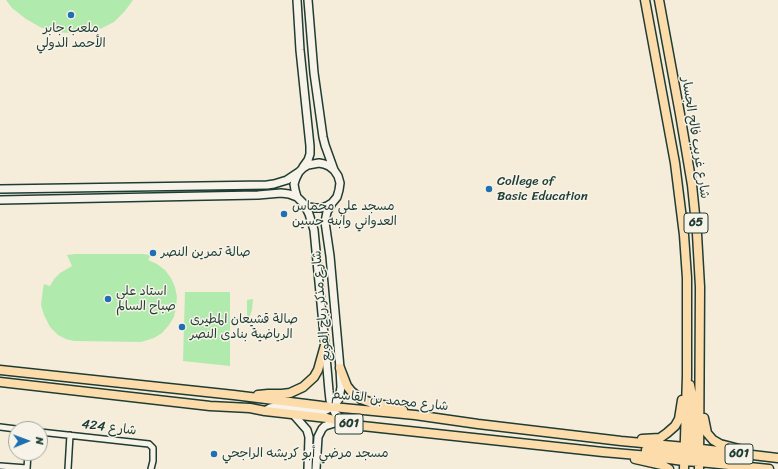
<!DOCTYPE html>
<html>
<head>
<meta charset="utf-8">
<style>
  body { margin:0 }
  #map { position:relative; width:778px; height:469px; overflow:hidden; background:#f6ecda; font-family:Sriracha,sans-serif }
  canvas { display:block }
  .north { position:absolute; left:8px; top:421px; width:40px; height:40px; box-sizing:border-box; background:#f7f3e8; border:1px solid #a1aaa0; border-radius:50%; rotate:89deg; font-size:11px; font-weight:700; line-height:16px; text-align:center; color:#1f3d34 }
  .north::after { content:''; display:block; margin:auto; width:14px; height:18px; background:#1f6fb2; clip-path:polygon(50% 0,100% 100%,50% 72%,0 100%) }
</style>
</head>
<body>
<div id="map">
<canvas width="778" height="469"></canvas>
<div class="north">N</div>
</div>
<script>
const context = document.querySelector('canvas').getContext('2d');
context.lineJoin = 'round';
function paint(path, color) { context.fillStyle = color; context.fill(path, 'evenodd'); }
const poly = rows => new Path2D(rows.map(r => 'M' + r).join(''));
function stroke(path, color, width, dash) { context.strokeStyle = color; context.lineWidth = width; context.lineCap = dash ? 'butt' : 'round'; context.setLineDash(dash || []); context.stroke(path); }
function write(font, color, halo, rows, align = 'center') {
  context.font = font + ' Sriracha,"Playpen Sans Arabic",sans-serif'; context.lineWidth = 3; context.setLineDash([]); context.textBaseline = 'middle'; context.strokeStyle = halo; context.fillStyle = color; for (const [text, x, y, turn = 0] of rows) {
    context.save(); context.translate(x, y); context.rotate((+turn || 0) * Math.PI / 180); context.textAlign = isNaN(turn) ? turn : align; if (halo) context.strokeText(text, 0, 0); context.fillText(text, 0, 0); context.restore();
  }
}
const green = poly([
  [6,0,133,0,125,11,114,22,100,29,87,32,71,33,54,32,40,27,26,19,12,8],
  [75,254,142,254,151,255,148,260,157,264,165,270,171,278,175,287,177,297,176,307,174,317,169,325,162,333,154,338,141,342,74,341,66,339,58,335,50,327,44,315,41,305,43,289,44,284,50,286,54,279,60,273,72,266,67,255],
  [185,292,230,292,230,366,183,361],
  [253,299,252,310,247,324,247,300]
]);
const street = poly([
  [0,427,16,429],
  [40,432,149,444,153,448,153,461,151,469],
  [0,466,27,468],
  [27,469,28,453],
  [68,469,70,435]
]);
const secondary = poly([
  [297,0,300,50,310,146,310,154,308,160,303,167],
  [308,0,314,73,323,137,325,145,334,170],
  [0,189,267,185,274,184,287,180,299,172],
  [0,200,258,195,281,193,289,194,297,197],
  [304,204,309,207,315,208,321,208,327,206,332,203,337,197,339,190,340,183,338,176,334,170,329,166,324,164,319,163,308,165,303,168,299,172,296,178,294,184,295,190,297,197,304,204,309,214,314,230,325,345,329,391,330,400,335,413,339,417,348,421],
  [265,411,270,408,275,407,324,411,330,408,335,404,339,399,341,387,340,368,330,256,325,222,327,212,332,203],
  [293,414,307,430,309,437,308,469],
  [316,469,318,437,322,429,325,426,338,422]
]);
const primary = poly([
  [645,0,675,163,684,235,687,278,687,376,684,469],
  [659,0,680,114,692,185,697,234,700,287,699,469],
  [340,368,347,386,351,391,361,399,372,403,394,407,403,410],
  [0,370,234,395,322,406,415,415,478,424,621,441,685,447,778,458],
  [0,382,210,406,250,408,265,411,327,418,353,425,603,452,649,456,683,461,699,462,769,469],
  [690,385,692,395,692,448,693,453],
  [258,395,268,394,282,394,290,393,303,387,314,377,318,370,325,345],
  [704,418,707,433,713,440,720,444,743,450],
  [642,439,660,438,667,433,675,426,679,419,682,400],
  [646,450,688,454],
  [694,458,705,456,730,458],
  [635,459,662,465,669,469]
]);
const markers = [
  [71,15,4,"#1f6fb2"],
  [489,189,4,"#1f6fb2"],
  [284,214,4,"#1f6fb2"],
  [153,253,4,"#1f6fb2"],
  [108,299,4,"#1f6fb2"],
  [182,327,4,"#1f6fb2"],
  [214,454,4,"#1f6fb2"]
];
const shields = [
  [696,223,24],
  [349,424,28],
  [739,454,28]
];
const shieldNames = [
  ["65",696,223],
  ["601",349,424],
  ["601",739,454]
];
const poiNames = [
  ["ملعب جابر",71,29,"center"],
  ["الأحمد الدولي",71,44,"center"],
  ["College of",497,182],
  ["Basic Education",497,197],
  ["مسجد علي محماس",292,207],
  ["العدواني وابنه حسين",292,222],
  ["صالة تمرين النصر",161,253],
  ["استاد علي",116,292],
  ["صباح السالم",116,307],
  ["صالة قشيعان المطيرى",190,320],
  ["الرياضية بنادى النصر",190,335],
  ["مسجد مرضي أبو كريشه الراجحي",222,454]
];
const streetNames = [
  ["شارع غريب فالح الجسار",695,138,81],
  ["شارع مذكر رباح القوبع",322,306,-95],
  ["شارع محمد بن القاسم",390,401,6],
  ["شارع 424",109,428,7]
];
paint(green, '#b1eaad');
stroke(street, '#1f3d34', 8);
stroke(secondary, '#1f3d34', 10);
stroke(primary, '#1f3d34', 11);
stroke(street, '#f7f3e8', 5);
stroke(secondary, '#f7f3e8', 7);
stroke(primary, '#fddcac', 8);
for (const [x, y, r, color] of markers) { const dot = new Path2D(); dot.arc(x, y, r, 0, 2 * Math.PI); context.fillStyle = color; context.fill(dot); stroke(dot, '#f7f3e8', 1.5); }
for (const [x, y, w] of shields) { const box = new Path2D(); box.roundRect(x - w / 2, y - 10, w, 20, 3); context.fillStyle = '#f7f3e8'; context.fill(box); stroke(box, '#1f3d34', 1); }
write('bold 12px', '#1f3d34', null, shieldNames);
write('13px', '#1f3d34', '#f7f3e8', poiNames, 'left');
write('13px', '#1f3d34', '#f7f3e8', streetNames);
</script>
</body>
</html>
